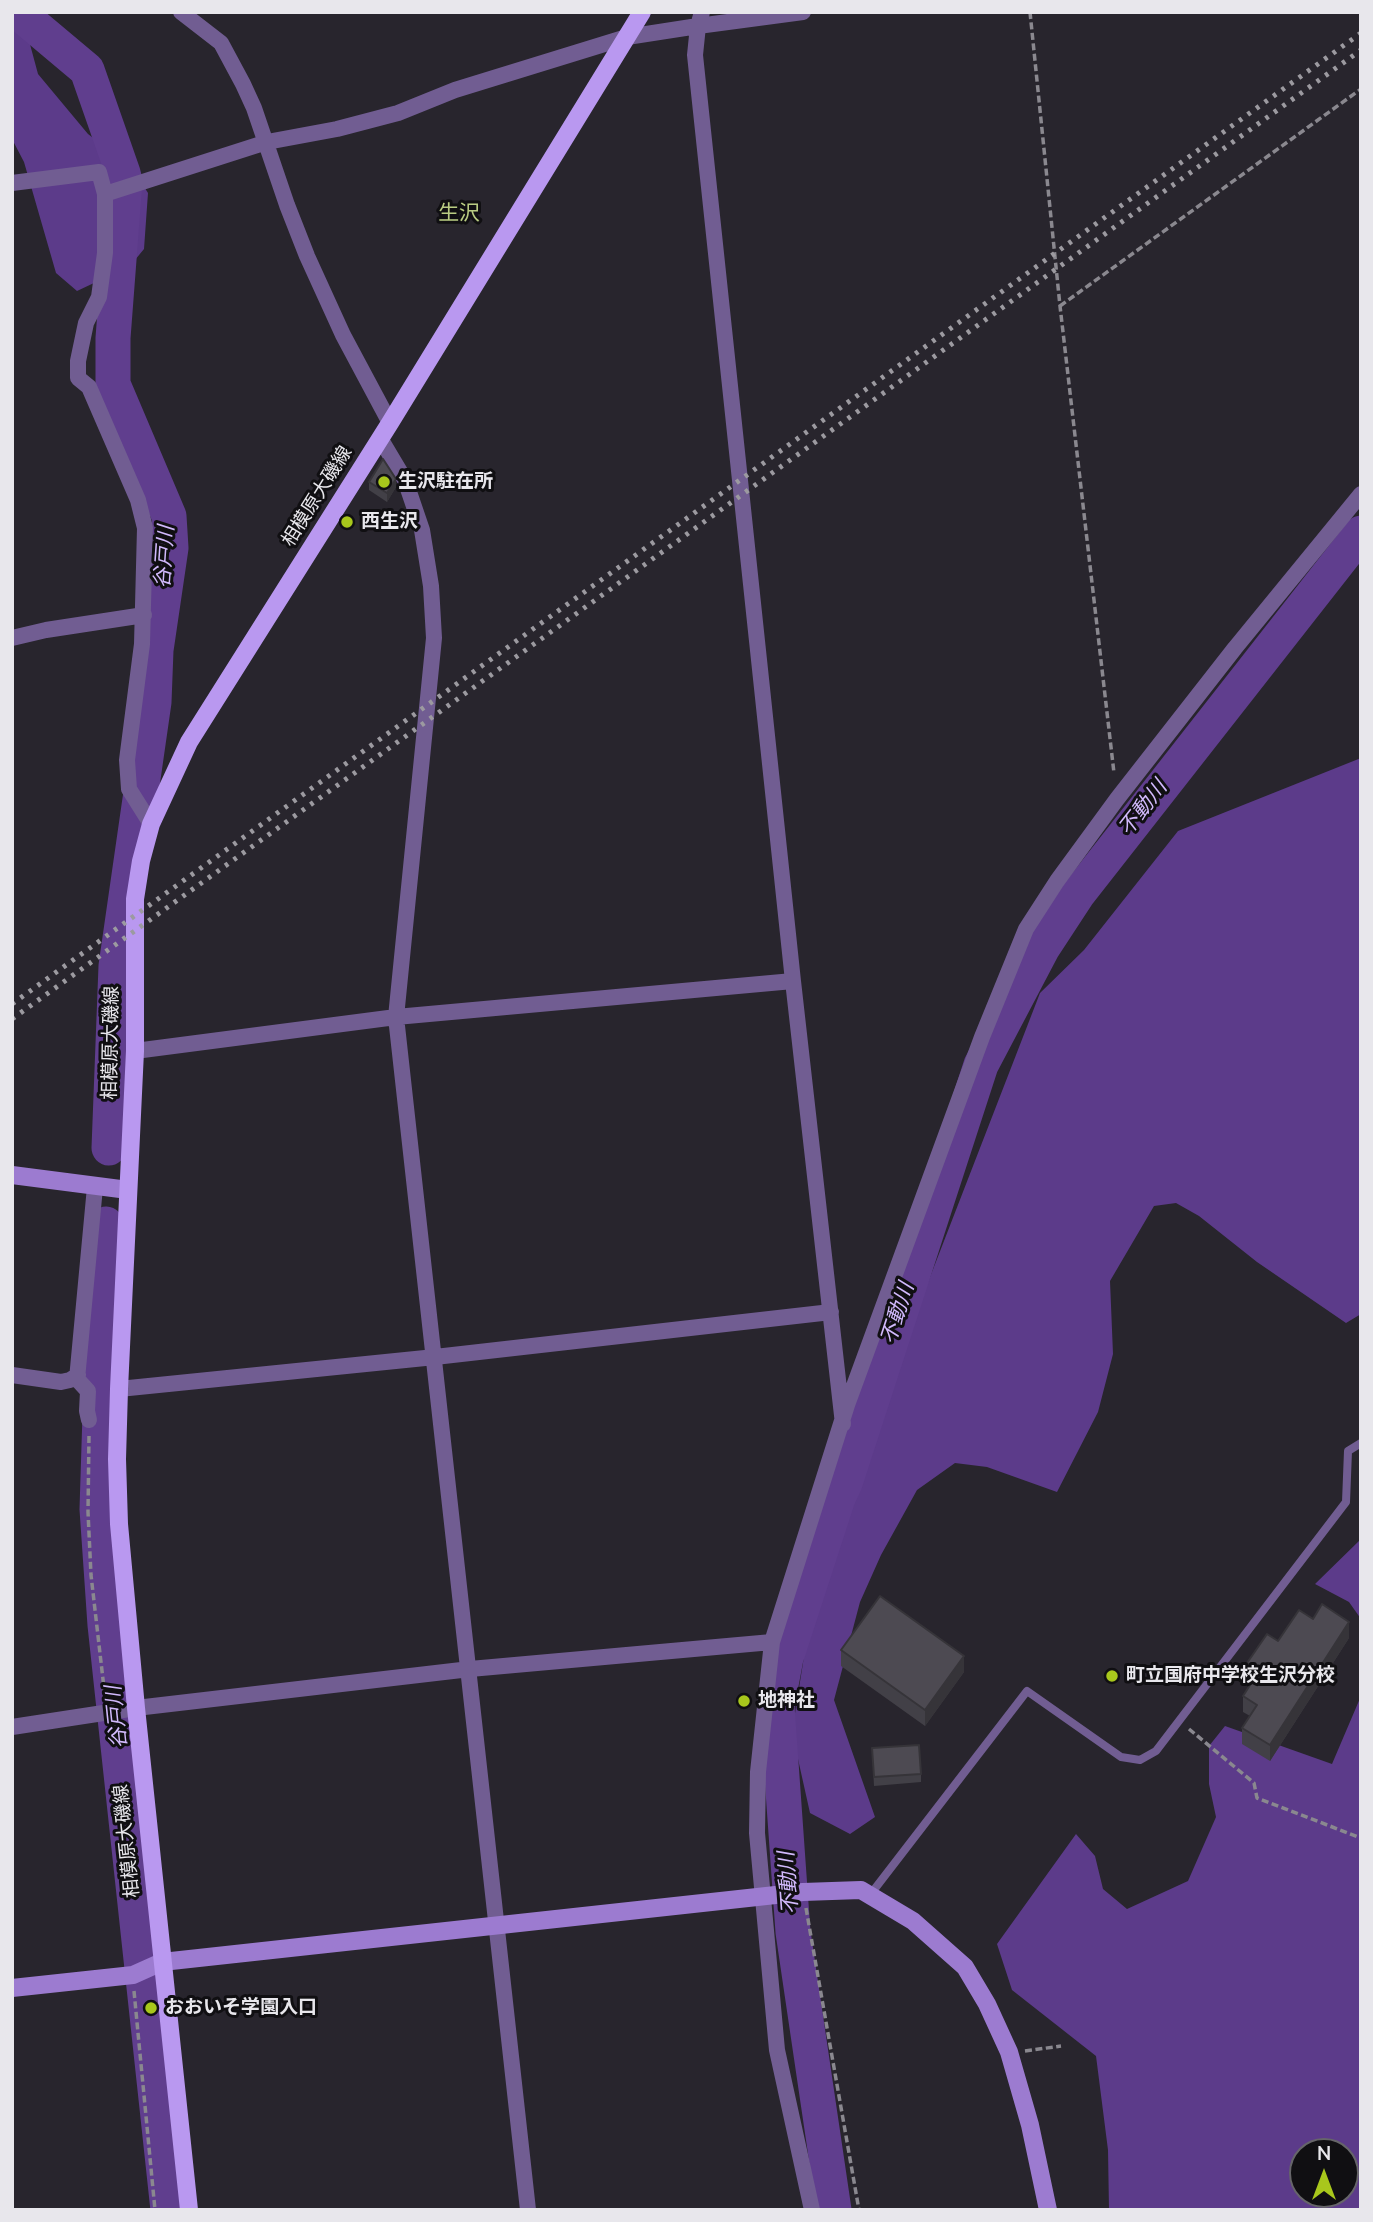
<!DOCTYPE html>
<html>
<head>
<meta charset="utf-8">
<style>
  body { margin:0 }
  #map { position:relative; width:1373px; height:2222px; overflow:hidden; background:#28252d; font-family:"Nunito Sans",sans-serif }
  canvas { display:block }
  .frame { position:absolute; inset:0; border:14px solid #e8e7ec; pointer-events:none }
  .north { position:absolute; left:1289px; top:2138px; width:70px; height:70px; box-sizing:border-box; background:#100f12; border:2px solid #666569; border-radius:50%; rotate:0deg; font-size:19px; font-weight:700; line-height:28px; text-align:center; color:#e8e7ec }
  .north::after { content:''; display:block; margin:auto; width:24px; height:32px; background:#a8c71c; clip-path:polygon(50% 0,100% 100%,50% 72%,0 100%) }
</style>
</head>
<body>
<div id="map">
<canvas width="1373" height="2222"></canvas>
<div class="frame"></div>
<div class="north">N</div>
</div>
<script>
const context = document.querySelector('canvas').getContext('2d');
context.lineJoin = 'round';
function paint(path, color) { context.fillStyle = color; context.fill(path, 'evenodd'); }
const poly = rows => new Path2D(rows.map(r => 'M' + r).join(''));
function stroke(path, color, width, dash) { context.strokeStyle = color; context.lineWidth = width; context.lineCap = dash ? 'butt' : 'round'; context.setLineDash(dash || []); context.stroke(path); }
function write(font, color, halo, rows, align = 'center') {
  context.font = font + ' "Nunito Sans","Noto Sans JP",sans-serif'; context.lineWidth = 6; context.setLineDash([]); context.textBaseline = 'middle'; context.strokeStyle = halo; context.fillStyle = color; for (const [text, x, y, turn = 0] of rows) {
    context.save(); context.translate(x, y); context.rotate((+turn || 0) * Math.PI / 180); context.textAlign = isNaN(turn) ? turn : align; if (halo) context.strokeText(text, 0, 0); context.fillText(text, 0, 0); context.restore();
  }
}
const forest = poly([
  [12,12,24,12,24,22,38,74,88,134,133,169,148,193,144,249,130,266,77,291,56,273,24,162,12,139],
  [1361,758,1361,1314,1346,1323,1257,1262,1199,1216,1176,1203,1154,1206,1110,1281,1113,1354,1098,1412,1057,1492,987,1467,955,1463,917,1490,881,1555,860,1602,834,1700,875,1817,850,1834,810,1813,792,1732,810,1619,901,1352,1040,993,1084,950,1178,831],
  [1361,1539,1361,1619,1349,1602,1315,1584],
  [1361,1696,1361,2210,1109,2210,1108,2150,1096,2056,1012,1990,997,1944,1076,1834,1095,1856,1103,1889,1127,1909,1188,1881,1216,1817,1209,1784,1209,1746,1225,1726,1332,1764],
  [1303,2152,1345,2152,1345,2194,1303,2194]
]);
const river = poly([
  [18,12,87,70,123,173,125,181,113,338,113,384,169,516,171,548,156,650,154,702,116,966,109,1148],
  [106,1224,97,1509,105,1625,168,2210],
  [834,2210,793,1932,777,1706,786,1658,838,1498,845,1483,981,1065,1042,949,1078,894,1361,533]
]);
const path = poly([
  [1030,12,1060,306,1114,773],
  [1060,306,1361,89],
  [89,1436,88,1512,91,1575,105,1697],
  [1189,1729,1254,1783,1257,1798,1361,1838],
  [806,1908,859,2210],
  [134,1991,155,2210],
  [1025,2051,1061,2046]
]);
const lane = poly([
  [870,1895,1027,1691,1121,1757,1140,1760,1156,1751,1346,1502,1348,1451,1361,1443]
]);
const street = poly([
  [181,12,221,43,243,84,254,108,287,205,307,256,343,335,390,423],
  [702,12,698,26,803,12],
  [12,183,99,172,105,194,267,142,337,129,398,113,455,90,627,37,698,26,695,55,793,981,843,1424],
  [105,194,105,253,99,297,86,323,78,361,78,378,89,387,138,500,145,528,142,644,127,760,129,789,151,824],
  [380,438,405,480,422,530,431,586,434,638,396,1017,528,2210],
  [12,638,46,630,144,615],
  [135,1051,396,1017,793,981],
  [12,1375,61,1382,70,1380,78,1375],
  [119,1389,435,1357,831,1312],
  [89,1420,87,1411,88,1391,77,1379,95,1187],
  [12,1727,136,1708,470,1669,772,1642],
  [812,2210,777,2050,757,1833,758,1772,772,1642,847,1405,982,1037,1026,929,1057,881,1117,799,1235,648,1361,494]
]);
const secondary = poly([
  [12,1175,128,1190],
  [12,1988,133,1975,162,1962,803,1892,861,1890,913,1921,965,1967,987,2004,1009,2052,1030,2125,1048,2210]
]);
const primary = poly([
  [189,2210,136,1708,119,1524,117,1459,119,1389,135,1051,135,899,141,861,151,824,189,742,390,423,642,12]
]);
const rail = poly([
  [12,1004,1361,33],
  [12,1019,1361,50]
]);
const wall = poly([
  [369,482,396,487,387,502,369,490],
  [1313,1619,1349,1638,1270,1761,1242,1744,1242,1728,1250,1716,1243,1712,1243,1696,1252,1682,1247,1679,1247,1663],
  [841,1650,964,1672,925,1726,841,1666],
  [872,1748,921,1774,921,1782,874,1786]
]);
const shadedWall = poly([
  [396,479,396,487,387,502,387,493],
  [1349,1622,1349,1638,1270,1761,1270,1745],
  [964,1656,964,1672,925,1726,925,1710]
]);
const building = poly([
  [383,459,396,479,387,493,369,482,383,459],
  [880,1596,964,1656,925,1710,841,1650,880,1596],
  [1322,1604,1349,1622,1270,1745,1242,1728,1257,1705,1243,1696,1259,1671,1247,1663,1267,1634,1278,1641,1299,1610,1313,1619,1322,1604],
  [919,1745,921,1774,874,1777,872,1748,919,1745]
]);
const markers = [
  [384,482,7,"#a8c71c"],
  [347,522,7,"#a8c71c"],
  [1112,1676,7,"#a8c71c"],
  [744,1701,7,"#a8c71c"],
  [151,2008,7,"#a8c71c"]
];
const poiNames = [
  ["生沢駐在所",398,482],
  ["西生沢",361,522],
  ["町立国府中学校生沢分校",1126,1676],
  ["地神社",758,1701],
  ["おおいそ学園入口",165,2008]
];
const streetNames = [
  ["相模原大磯線",318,497,-58],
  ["相模原大磯線",112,1043,-89],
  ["相模原大磯線",128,1841,-96]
];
const neighbourhoodNames = [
  ["生沢",459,215]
];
const waterNames = [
  ["谷戸川",166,557,-86],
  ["不動川",1144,809,-52],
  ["不動川",899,1314,-72],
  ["谷戸川",118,1717,-96],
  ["不動川",790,1883,-94]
];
paint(forest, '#5c3b8a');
stroke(river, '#603e8e', 35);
stroke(path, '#8a888f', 3.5, [7, 3.5]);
stroke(lane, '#715d92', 8);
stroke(street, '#715d92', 16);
stroke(secondary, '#9c7bd0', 18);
stroke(primary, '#b998f0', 18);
stroke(rail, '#9c9aa0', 5, [3.5, 7]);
paint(wall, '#424047');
paint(shadedWall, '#363439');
paint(building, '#4d4a52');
stroke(building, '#363439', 2);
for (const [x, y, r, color] of markers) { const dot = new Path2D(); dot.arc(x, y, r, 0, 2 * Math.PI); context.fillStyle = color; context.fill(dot); stroke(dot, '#100f12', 2.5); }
write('bold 19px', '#e8e7ec', '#100f12', poiNames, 'left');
write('19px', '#e8e7ec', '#100f12', streetNames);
write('21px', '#b9cc82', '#100f12', neighbourhoodNames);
write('italic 21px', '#d1b9fc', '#100f12', waterNames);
</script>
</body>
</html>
